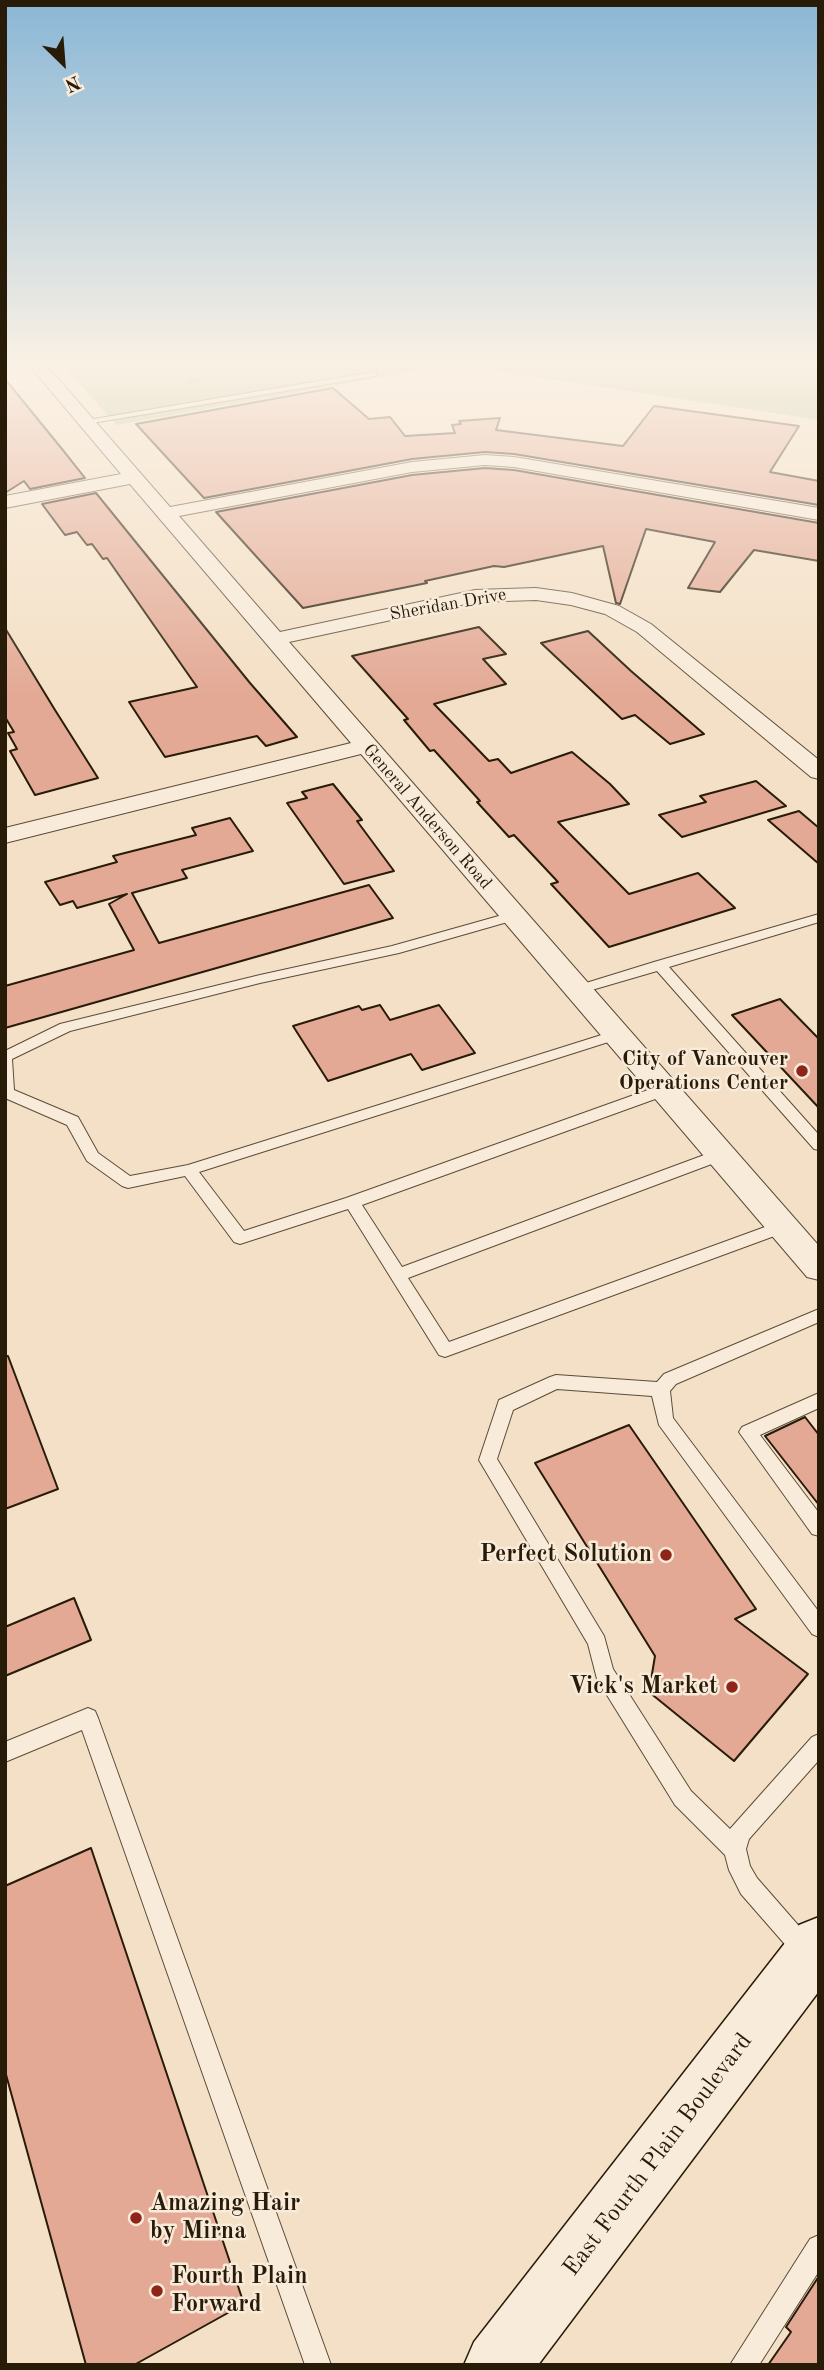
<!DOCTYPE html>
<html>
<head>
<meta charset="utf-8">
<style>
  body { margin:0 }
  #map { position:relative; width:824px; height:2370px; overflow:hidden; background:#f4e0c6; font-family:"Old Standard TT",serif }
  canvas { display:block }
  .frame { position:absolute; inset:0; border:7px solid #281b08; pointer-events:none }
  .north { position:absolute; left:28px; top:28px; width:70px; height:70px; -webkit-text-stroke:5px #f8ebda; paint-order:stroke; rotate:155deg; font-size:19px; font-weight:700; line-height:28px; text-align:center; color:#281b08 }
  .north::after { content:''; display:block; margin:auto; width:24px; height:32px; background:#281b08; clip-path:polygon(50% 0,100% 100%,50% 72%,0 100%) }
</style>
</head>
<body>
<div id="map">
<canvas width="824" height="2370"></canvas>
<div class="frame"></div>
<div class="north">N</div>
</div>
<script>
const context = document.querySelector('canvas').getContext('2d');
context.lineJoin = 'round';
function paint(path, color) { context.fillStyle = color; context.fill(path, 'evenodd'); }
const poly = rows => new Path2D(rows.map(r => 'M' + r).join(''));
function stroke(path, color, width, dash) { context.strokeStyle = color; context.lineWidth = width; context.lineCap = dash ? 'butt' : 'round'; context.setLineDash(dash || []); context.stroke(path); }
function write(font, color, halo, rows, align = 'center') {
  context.font = font + ' "Old Standard TT",serif'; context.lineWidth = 5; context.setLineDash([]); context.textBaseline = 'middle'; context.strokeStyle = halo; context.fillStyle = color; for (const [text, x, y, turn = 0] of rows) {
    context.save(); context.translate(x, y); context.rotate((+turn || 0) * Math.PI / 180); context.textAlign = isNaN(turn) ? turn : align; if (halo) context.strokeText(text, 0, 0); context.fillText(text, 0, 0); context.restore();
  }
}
const green = poly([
  [62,365,448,365,117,425],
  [457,365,819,365,819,420]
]);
const building = poly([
  [5,379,62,449,85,478,30,489,24,481,5,493,5,379],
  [333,388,369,419,390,417,405,436,455,433,452,425,461,424,459,421,500,418,496,430,623,446,654,406,799,426,770,472,819,481,819,505,514,454,485,452,412,459,204,498,136,424,333,388],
  [485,468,514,470,819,523,819,561,754,550,720,592,688,588,715,542,646,529,620,604,616,603,603,546,504,567,494,566,425,581,427,583,303,608,216,512,412,475,485,468],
  [96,493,250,683,297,737,266,746,257,736,165,757,129,702,197,687,107,558,103,559,92,544,87,545,77,532,65,535,42,504,96,493],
  [479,627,506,654,483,659,506,684,434,704,489,761,498,759,511,773,572,752,610,784,629,804,558,822,629,894,698,873,735,908,609,947,551,884,558,882,514,835,509,837,477,802,480,801,434,750,430,751,404,720,408,719,352,656,479,627],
  [5,628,55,710,98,778,35,795,10,751,17,749,8,733,14,732,5,717,5,628],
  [588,631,631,671,704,734,670,744,635,715,622,719,541,643,588,631],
  [756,781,786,806,682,837,659,815,706,802,700,796,756,781],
  [333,784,362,820,357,821,394,871,344,884,287,803,307,798,302,792,333,784],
  [799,811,819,828,819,864,768,820,799,811],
  [230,818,253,851,182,870,187,878,132,893,159,943,369,885,393,918,5,1028,5,986,134,950,109,904,127,894,77,908,73,901,60,905,45,882,117,862,113,856,196,835,192,828,230,818],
  [780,999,819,1039,819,1108,732,1015,780,999],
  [380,1005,390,1020,439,1005,475,1053,422,1070,411,1054,328,1081,293,1026,359,1006,362,1010,380,1005],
  [5,1356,8,1356,58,1489,5,1509,5,1356],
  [805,1417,819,1435,819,1505,765,1436,805,1417],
  [629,1425,756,1609,735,1619,808,1674,734,1761,649,1692,655,1656,535,1463,629,1425],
  [74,1598,91,1640,5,1676,5,1627,74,1598],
  [91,1848,244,2304,134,2365,86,2365,5,2071,5,1886,91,1848],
  [819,2276,819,2365,768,2365,791,2332,786,2327,819,2276]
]);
const path = poly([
  [190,381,200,380]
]);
const lane = poly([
  [373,372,376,372,376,376,86,424,82,421,373,372],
  [513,912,520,916,518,919,399,953,260,983,70,1031,12,1059,14,1090,78,1117,98,1153,130,1176,188,1165,611,1032,621,1032,623,1035,621,1038,199,1172,244,1231,346,1198,659,1086,669,1086,671,1090,669,1094,362,1205,402,1267,715,1151,725,1151,728,1155,725,1159,408,1278,449,1342,776,1223,788,1223,790,1227,788,1231,445,1357,439,1355,348,1209,240,1244,234,1242,185,1176,128,1188,122,1186,87,1161,67,1125,5,1098,5,1051,60,1024,260,975,392,946,513,912],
  [819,914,819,922,669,967,819,1135,819,1150,814,1149,657,971,578,994,571,990,573,987,654,962,819,914],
  [819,1309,819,1322,676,1384,670,1391,673,1418,819,1612,819,1637,812,1634,659,1425,652,1396,557,1389,513,1410,497,1459,604,1636,613,1669,691,1791,730,1829,812,1737,819,1734,819,1760,749,1839,746,1849,750,1866,757,1878,812,1941,815,1949,812,1957,804,1960,796,1957,741,1894,729,1870,725,1855,675,1805,597,1679,588,1644,479,1460,499,1400,550,1377,556,1375,657,1382,664,1374,819,1309],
  [819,1393,819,1408,760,1435,819,1513,819,1536,812,1534,739,1432,742,1427,819,1393],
  [88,1708,95,1711,98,1718,331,2365,305,2365,82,1730,5,1762,5,1742,88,1708],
  [819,2235,819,2271,759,2365,730,2365,810,2239,819,2235]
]);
const street = poly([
  [29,365,46,365,170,507,412,462,485,455,514,457,819,508,819,520,514,467,485,465,412,472,179,516,280,632,475,590,536,588,572,593,619,606,651,624,819,760,819,779,811,777,637,632,605,614,571,605,536,600,475,602,289,642,819,1246,819,1280,807,1277,361,754,5,843,5,828,351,743,130,484,5,508,5,496,121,474,29,365]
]);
const secondary = poly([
  [819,1917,819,1991,538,2365,464,2365,474,2342,799,1925,819,1917]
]);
const markers = [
  [802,1071,7,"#8f2418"],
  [666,1555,7,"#8f2418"],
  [732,1687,7,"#8f2418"],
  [136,2218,7,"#8f2418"],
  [157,2291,7,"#8f2418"]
];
const farStreetnames = [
  ["Sheridan Drive",448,605,-10],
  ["General Anderson Road",427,817,49]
];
const poiNames = [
  ["City of Vancouver",788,1059],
  ["Operations Center",788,1083]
];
const nearPoinames = [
  ["Perfect Solution",652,1555],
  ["Vick's Market",718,1687],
  ["Amazing Hair",150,2204,"left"],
  ["by Mirna",150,2232,"left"],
  ["Fourth Plain",171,2277,"left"],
  ["Forward",171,2305,"left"]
];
const nearStreetnames = [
  ["East Fourth Plain Boulevard",658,2155,-53]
];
paint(green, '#b9c397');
paint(building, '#e3a995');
stroke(building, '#281b08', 2);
stroke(lane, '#5b4c38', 2);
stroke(street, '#5b4c38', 2);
stroke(secondary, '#281b08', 3);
stroke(path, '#281b08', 2.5, [1, 2]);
paint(lane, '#f8ebda');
paint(street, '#f8ebda');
paint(secondary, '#f8ebda');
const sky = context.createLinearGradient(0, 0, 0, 697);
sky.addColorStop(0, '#8ab7d6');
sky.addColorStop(0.52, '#faf1e5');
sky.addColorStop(1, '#faf1e500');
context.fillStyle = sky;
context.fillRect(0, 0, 824, 697);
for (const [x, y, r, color] of markers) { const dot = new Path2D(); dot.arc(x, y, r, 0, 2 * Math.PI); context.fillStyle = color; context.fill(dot); stroke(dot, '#f8ebda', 2.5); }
write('18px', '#281b08', '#f8ebda', farStreetnames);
write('bold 21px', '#281b08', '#f8ebda', poiNames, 'right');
write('bold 24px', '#281b08', '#f8ebda', nearPoinames, 'right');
write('24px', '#281b08', '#f8ebda', nearStreetnames);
</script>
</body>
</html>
